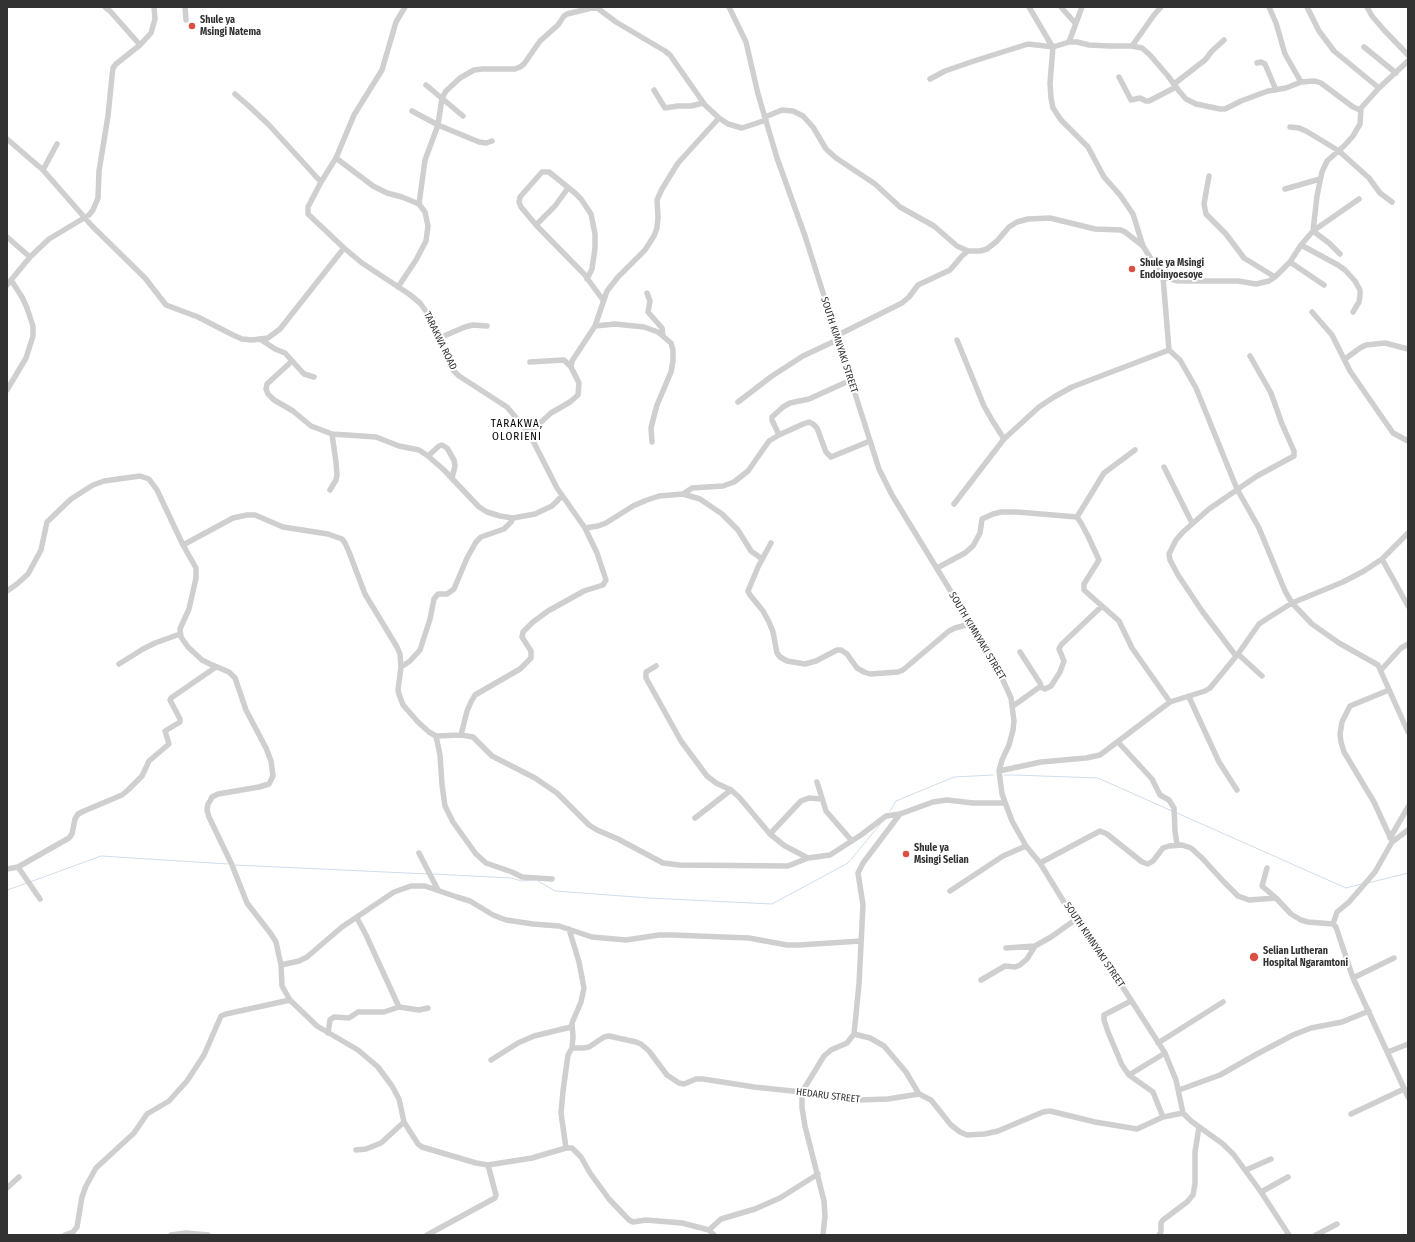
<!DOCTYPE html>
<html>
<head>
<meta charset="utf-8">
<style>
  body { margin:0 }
  #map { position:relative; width:1415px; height:1242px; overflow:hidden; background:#fff; font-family:"Fira Sans Condensed",sans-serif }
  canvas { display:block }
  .frame { position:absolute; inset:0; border:8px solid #323232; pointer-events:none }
</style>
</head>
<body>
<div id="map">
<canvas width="1415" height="1242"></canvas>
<div class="frame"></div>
</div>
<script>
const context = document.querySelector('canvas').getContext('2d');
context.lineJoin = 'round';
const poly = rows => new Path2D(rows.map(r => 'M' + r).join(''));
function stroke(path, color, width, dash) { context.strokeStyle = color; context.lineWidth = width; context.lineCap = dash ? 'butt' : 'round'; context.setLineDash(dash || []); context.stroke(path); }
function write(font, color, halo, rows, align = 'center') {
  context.font = font + ' "Fira Sans Condensed",sans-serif'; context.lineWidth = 4; context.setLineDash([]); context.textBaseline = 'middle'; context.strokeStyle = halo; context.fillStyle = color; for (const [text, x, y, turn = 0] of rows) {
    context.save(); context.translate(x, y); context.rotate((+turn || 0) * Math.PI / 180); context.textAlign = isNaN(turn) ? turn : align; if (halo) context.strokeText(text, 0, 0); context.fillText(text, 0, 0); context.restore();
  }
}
const stream = poly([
  [1004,775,1014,775,1098,778,1172,811],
  [890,811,896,801,954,777,993,775],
  [1177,813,1346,888,1361,884],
  [235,865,428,874],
  [433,874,511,878,522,881,533,880],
  [538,881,555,891,649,898,772,904,848,863,882,822],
  [30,882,101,856,228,864],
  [1368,883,1408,873],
  [7,890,27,883]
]);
const minor = poly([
  [105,7,110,11,140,45],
  [185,7,186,20],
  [405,7,396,22,382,70,354,115,336,158,321,182,308,207,308,214,344,248,362,263,409,294,420,303,428,314,453,370,459,376,507,407,529,433,557,488,585,528,597,553,606,580,603,585,584,591,548,611,533,622,523,632,522,637,531,651,531,658,520,669,475,695,471,702,467,711,461,735],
  [596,7,616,22,665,51,670,55,705,105,719,118,728,124,742,128,766,120],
  [729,7,746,42,758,94,777,158,805,236,879,469,892,495,997,667,1011,698,1014,721,1013,730,1009,745,1002,760,999,771,1002,794,1012,821,1026,846,1040,863,1075,920,1106,961,1165,1053,1176,1080,1183,1113,1191,1121,1223,1144,1234,1155,1261,1192,1289,1235],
  [1029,7,1052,46],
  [1061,7,1075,23],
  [1269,7,1276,23,1285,54,1301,82],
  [1307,7,1319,31,1334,51,1379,88],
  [1367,7,1372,16,1384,30,1408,55],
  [1069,42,1082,7],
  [1132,46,1154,15,1161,7],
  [1053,47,1050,83,1051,98,1053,108,1061,120,1088,147,1104,177,1120,195,1133,214,1143,246,1153,262,1163,277,1169,350,1180,360,1196,388,1237,489,1259,528,1285,591,1292,603,1312,624,1339,643,1378,665,1408,732],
  [1364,47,1396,73],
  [1257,63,1261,62,1265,64,1276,90],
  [1119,77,1131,100,1140,98,1146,101,1149,101,1176,87],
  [930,79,945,71,974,61,1028,44,1053,47,1069,42,1077,42,1089,45,1109,46,1132,46,1142,48,1150,55,1168,76,1179,91,1186,99,1196,104,1220,109,1225,109,1241,101,1268,91,1286,88,1301,82,1315,81,1321,83,1353,107,1360,110],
  [1174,84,1205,60,1212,51,1224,40],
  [426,85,463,116],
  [654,90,665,108,678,106,691,106,703,103],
  [235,94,251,108,269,125,321,182],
  [412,111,438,125,479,142,486,143,492,141],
  [765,117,782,110,793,111,803,116,813,127,826,149,836,158,875,184,900,207,934,226,957,246,968,251],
  [1290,127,1299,128,1306,131,1339,151,1369,178,1380,193,1392,202],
  [7,139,43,170,92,226,145,278,166,305,198,317,233,335,242,339,252,340,268,338,280,329,344,248],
  [336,158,373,186,387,193,402,197,419,204,425,212,428,226,426,241,416,260,398,287],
  [43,170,57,144],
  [1209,176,1204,204,1206,214,1226,234,1244,258,1275,277],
  [1285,189,1320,179],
  [419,204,425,160,438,125,442,98,446,91,460,78,474,70,482,69,515,69,520,67,524,64,540,41,558,25,564,16,567,14,596,7],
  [536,225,555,206,568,188],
  [7,237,30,257],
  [1301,245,1338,265,1345,270,1355,281,1360,290,1360,296,1359,302,1353,312],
  [1340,254,1329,243,1313,231,1317,196,1322,172,1327,161,1344,146,1353,136,1360,124,1361,108,1379,88,1408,61],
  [1290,262,1324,285],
  [1163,277,1178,281,1238,281,1256,284,1269,281,1275,277,1290,262,1301,245,1313,231,1359,199],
  [587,279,592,269,595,248,595,234,591,214,581,199,575,193,549,172,542,172,520,197,519,202,521,207,536,225,584,274,603,300],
  [7,285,30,257,49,239,89,215,93,210,98,198,99,171,108,116,112,76,113,68,116,64,140,45,151,33,155,19,154,7],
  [647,293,650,301,648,312,662,328,663,336],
  [1312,312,1332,335,1350,371,1393,433,1408,441],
  [595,326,615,324,644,327,658,332,671,343,673,350,673,361,671,372,657,405,653,420,651,428,652,442],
  [836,336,902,303,909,297,918,285,950,270,962,256,968,251,980,251,987,249,997,241,1009,227,1017,222,1028,219,1050,218,1095,229,1121,230,1125,232,1143,246],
  [439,338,465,327,473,325,487,326],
  [260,339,275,349,285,353,304,374,314,377],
  [957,340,984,406,992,420,1004,439],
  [1345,359,1360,348,1366,345,1385,343,1408,349],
  [292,361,267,384,266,389,268,394,274,400,293,411,311,426,332,434,376,437,399,446,419,450,428,456,444,470,479,507,487,512,500,516,513,518,535,514,552,506,562,496],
  [530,362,564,360,571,367],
  [7,390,26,358,33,336,33,326,27,308,22,297,11,280],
  [738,402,772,376,803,356,837,340],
  [529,433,551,413,570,402,578,395,579,383,571,367,572,361,595,326,607,291,618,277,645,250,654,236,657,228,658,217,657,200,662,189,678,163,719,118],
  [779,435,772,420,772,417,783,407,790,403,809,399,851,380],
  [428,456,439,446,442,445,447,448,454,460,455,466,452,478],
  [1164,467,1192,523],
  [330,490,336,480,337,475,336,462,332,434],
  [683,494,692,488,723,486,734,482,748,471,769,441,779,435,803,424,809,422,813,424,817,428,826,452,831,457,870,441],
  [954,504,1004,439,1039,407,1054,397,1072,387,1169,350],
  [1077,517,1104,473,1135,450],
  [585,528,598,526,606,523,633,506,647,500,659,496,683,494,700,499,722,514,738,530,751,551,762,559],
  [771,543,758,567,748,591,750,595,763,611,769,622,773,632,777,653,780,657,787,661,805,664,816,661,837,650,841,650,847,654,857,668,864,672,870,674,898,672,903,670,949,631,955,628,970,624],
  [183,545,233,518,247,515,255,515,283,527,328,534,342,539,345,543,349,552,365,594,397,647,400,654,401,667,398,690,399,694,403,705,418,722,429,732,436,736,461,735,473,737,492,756,535,778,557,793,589,825,597,830,618,839,663,863,679,865,788,866,808,858,830,855,861,835,886,816,900,814,933,802,947,800,973,803,1005,803],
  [1382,559,1408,606],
  [937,568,965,553,973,546,980,533,982,519,993,514,1001,512,1017,512,1077,517,1081,523,1088,536,1099,560,1084,584,1084,590,1119,621,1132,648,1170,702],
  [7,591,17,584,28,574,41,550,47,522,71,499,93,485,104,481,140,476,149,479,157,490,183,545,196,568,196,578,189,609,180,629,181,637,188,647,202,660,210,664,229,672,235,678,246,710,266,748,271,761,273,776,269,784,259,787,218,794,212,797,210,801,208,804,207,810,209,817,232,865,247,903,271,934,276,942,281,965,282,986,290,1000,317,1026,358,1050,378,1067,392,1086,399,1099,404,1122,409,1130,418,1144,422,1147,476,1163,488,1165,532,1158,566,1148,572,1148,581,1157,590,1173,609,1199,629,1220,633,1222,646,1220,682,1223,709,1230,714,1235],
  [1238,654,1262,676],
  [1236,656,1202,611,1178,575,1170,560,1169,554,1176,540,1183,532,1209,509,1257,476,1294,456,1294,451,1282,424,1271,393,1250,356],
  [119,664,143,649,155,643,180,634],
  [656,666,646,672,646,678,681,741,701,768,707,776,716,783,731,790,739,797,770,834,785,846,808,858],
  [401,667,410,661,420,650,430,619,434,599,438,594,447,594,454,589,467,558,476,542,481,537,504,529,511,522,513,518],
  [1381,670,1401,648,1408,644],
  [1040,687,1045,689,1051,686,1060,672,1064,661,1059,649,1061,645,1102,606],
  [1389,690,1350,706,1342,722,1340,734,1341,742,1344,752,1374,802,1390,837],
  [1189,697,1219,762,1237,790],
  [1013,706,1041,686,1040,683,1020,652],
  [436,736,440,755,442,785,445,806,453,822,476,854,486,863,512,872,522,877,552,879],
  [1118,742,1152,779,1160,795,1169,800,1174,808,1175,831,1177,844],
  [999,771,1041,762,1086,758,1100,755,1170,702,1205,691,1210,688,1238,654,1259,624,1268,618,1292,603,1343,582,1364,571,1382,559,1408,533],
  [817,782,826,811,852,841],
  [695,818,731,790],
  [770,834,801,801,809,798,822,799],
  [1390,838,1408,807],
  [419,853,438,890],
  [1040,863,1100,831,1107,834,1142,862,1148,864,1153,861,1163,848,1169,846,1182,845,1191,848,1202,858,1223,881,1238,896,1249,900,1276,898,1291,914,1301,920,1308,922,1333,924,1336,927,1353,978,1408,1097],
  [18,867,40,899],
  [1267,868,1262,886,1276,898],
  [7,869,18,867,69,838,72,834,75,819,78,814,84,811,122,795,128,790,142,776,149,761,169,744,165,731,180,722,180,719,170,700,171,698,216,667],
  [950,891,1003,856,1026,846],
  [357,918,366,935,399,1007],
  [1333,924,1337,912,1349,902,1375,872,1392,842,1408,830],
  [569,929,579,962,584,988,581,1002,572,1023,573,1037,572,1048],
  [1006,948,1035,946,1051,937,1075,920],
  [281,965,299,961,307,957,342,927,394,892,411,886,425,886,457,897,470,901,493,915,506,920,533,924,559,926,592,937,626,940,659,935,673,935,749,938,787,945,799,945,861,941],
  [1353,978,1394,958],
  [981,980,1005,966,1015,967,1020,965,1027,959,1035,946],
  [1131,1001,1104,1015,1104,1020,1108,1032,1122,1065,1129,1075,1153,1092,1163,1117],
  [328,1033,330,1020,334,1017,349,1018,358,1012,384,1012,399,1007,419,1010,428,1008],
  [854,1034,870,1038,884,1046,906,1072,919,1094],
  [1158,1043,1223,1002],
  [1388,1052,1408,1044],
  [491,1060,518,1043,534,1036,571,1027],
  [1129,1075,1165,1053],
  [1179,1090,1220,1075,1257,1054,1293,1035,1311,1028,1342,1022,1369,1011],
  [1351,1114,1404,1089],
  [566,1148,561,1113,563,1091,568,1055,572,1048,583,1048,589,1047,604,1037,609,1036,636,1042,641,1044,649,1051,667,1075,679,1083,684,1084,696,1079,703,1079,754,1087,802,1092,858,1100,888,1099,919,1094,931,1100,951,1125,960,1132,967,1135,985,1134,998,1131,1043,1112,1050,1111,1095,1122,1137,1129,1163,1117,1183,1113],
  [356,1150,366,1149,381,1143,404,1122],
  [1246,1170,1271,1159],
  [7,1188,19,1177],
  [1261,1192,1288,1177],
  [709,1230,721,1219,755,1209,780,1198,818,1174],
  [65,1235,73,1232,77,1227,82,1197,86,1186,96,1168,134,1133,147,1114,169,1101,187,1081,204,1055,221,1016,226,1014,290,1000],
  [171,1235,186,1233,208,1235],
  [427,1235,495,1198,496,1195,488,1165],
  [823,1235,825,1216,824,1201,805,1126,802,1108,802,1092,824,1056,831,1050,847,1043,854,1034,859,984,863,905,858,873,863,863,900,814],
  [1159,1235,1161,1232,1161,1223,1163,1220,1187,1202,1193,1195,1195,1184,1195,1152,1199,1127],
  [1316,1235,1337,1224]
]);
const markers = [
  [192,26,4,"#db5042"],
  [1132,269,4,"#db5042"],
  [906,854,4,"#db5042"],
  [1254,957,5,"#db5042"]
];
const poiNames = [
  ["Shule ya",200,20],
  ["Msingi Natema",200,32],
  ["Shule ya Msingi",1140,263],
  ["Endoinyoesoye",1140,275],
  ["Shule ya",914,848],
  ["Msingi Selian",914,860],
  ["Selian Lutheran",1263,951],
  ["Hospital Ngaramtoni",1263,963]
];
const streetNames = [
  ["TARAKWA ROAD",440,341,64],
  ["SOUTH KIMNYAKI STREET",839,345,72],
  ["SOUTH KIMNYAKI STREET",977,636,59],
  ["SOUTH KIMNYAKI STREET",1094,945,56],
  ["HEDARU STREET",828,1096,7]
];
const neighbourhoodNames = [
  ["TARAKWA,",517,424],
  ["OLORIENI",517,437]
];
stroke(stream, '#cfdceb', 1);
stroke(minor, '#cfcfcf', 5.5);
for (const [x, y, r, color] of markers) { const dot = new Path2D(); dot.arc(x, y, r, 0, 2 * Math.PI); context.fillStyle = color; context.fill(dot); stroke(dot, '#fff', 1.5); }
write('bold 10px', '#323232', '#fff', poiNames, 'left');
write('10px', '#323232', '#fff', streetNames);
context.letterSpacing = '1px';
write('11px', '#000', '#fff', neighbourhoodNames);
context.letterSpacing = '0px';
</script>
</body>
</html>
